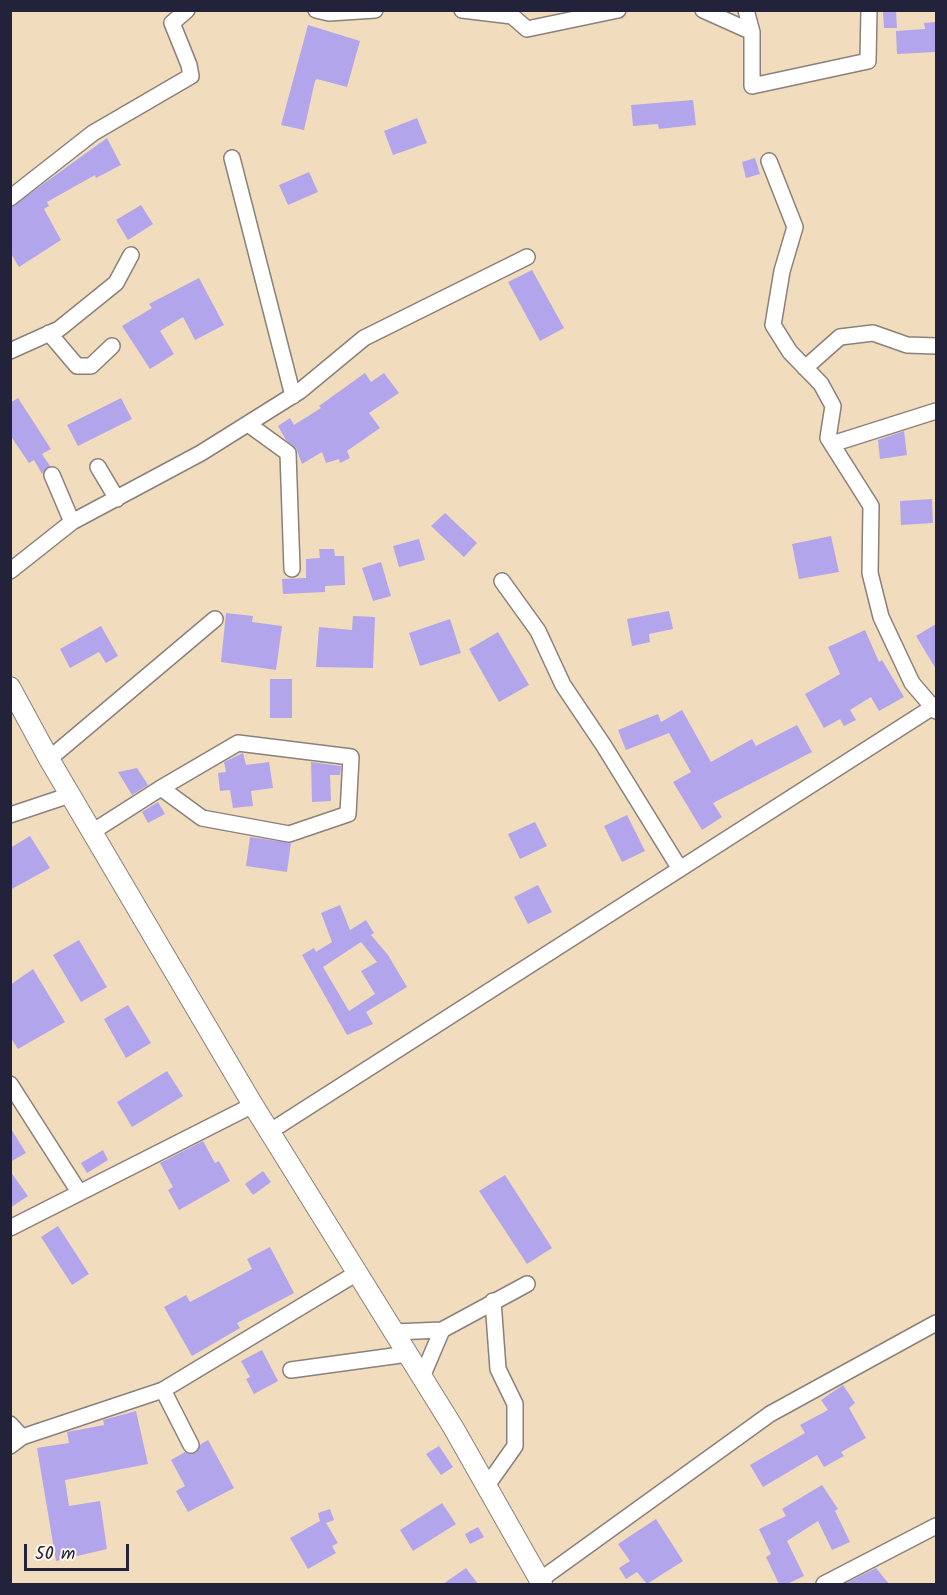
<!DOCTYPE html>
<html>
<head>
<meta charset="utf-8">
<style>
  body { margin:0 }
  #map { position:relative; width:947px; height:1595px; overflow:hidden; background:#f1ddbd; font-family:Kalam,sans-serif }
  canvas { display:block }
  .frame { position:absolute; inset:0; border:12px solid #22223b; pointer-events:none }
  .scale { position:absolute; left:24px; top:1544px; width:105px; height:27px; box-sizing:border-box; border:3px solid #22223b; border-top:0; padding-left:8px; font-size:18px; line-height:21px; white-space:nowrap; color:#22223b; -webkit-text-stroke:4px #fbf7ec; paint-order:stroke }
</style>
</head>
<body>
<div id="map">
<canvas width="947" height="1595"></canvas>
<div class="frame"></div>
<div class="scale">50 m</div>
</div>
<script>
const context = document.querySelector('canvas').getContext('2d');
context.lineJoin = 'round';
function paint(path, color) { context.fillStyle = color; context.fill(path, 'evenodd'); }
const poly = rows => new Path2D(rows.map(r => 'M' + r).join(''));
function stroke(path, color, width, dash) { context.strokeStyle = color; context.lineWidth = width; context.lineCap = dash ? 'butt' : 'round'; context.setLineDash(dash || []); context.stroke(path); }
const building = poly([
  [896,11,897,28,884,28,883,12],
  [936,22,936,52,897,54,896,31,925,29,924,23],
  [308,25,360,41,347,87,317,79,315,81,304,130,281,125],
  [693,100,696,125,659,129,658,124,633,126,631,105],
  [417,118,427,143,393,155,384,131],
  [107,138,121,165,96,178,95,175,47,202,49,206,44,209,61,240,19,267,10,252,10,208],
  [755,158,760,174,746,178,742,162],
  [309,172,318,192,288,205,279,185],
  [141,205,153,224,128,240,116,220],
  [532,270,564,328,540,341,508,282],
  [199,278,224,325,195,340,183,317,160,331,174,354,150,369,122,326,152,308,149,304],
  [365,373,371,382,384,373,399,393,369,413,380,428,347,451,350,458,340,463,339,459,326,463,322,452,302,464,296,448,286,440,278,426,290,418,294,425,321,408,319,406],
  [18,398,51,449,42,454,50,466,42,474,34,460,29,463,10,435,10,403],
  [121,398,132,419,78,446,67,425],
  [904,431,907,455,880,459,878,440],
  [932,499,933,523,901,525,900,501],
  [445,513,477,543,464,557,431,526],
  [831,536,839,572,799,579,792,544],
  [419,539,425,560,399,567,393,546],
  [319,549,334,549,335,556,344,556,345,585,325,586,325,592,283,594,282,579,306,578,306,559,320,558],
  [381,562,391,596,373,601,362,568],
  [669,611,673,629,649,634,650,642,632,646,627,619],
  [226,613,253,616,252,622,282,626,276,670,221,662],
  [353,616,375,617,373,668,316,667,319,627,352,630],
  [450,619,461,653,420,666,409,633],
  [936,624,936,669,916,636],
  [101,626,118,656,106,663,99,652,70,668,60,649],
  [865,630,879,662,882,660,904,697,879,711,871,697,850,710,856,720,844,726,840,719,824,728,805,694,840,674,828,647],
  [498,632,529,685,499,702,469,649],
  [270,679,292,679,292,718,270,718],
  [682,710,711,762,752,739,756,746,797,725,812,752,713,803,722,817,702,830,673,782,691,772,669,733,626,750,618,730,658,714,661,722],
  [243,753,246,765,269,762,273,788,251,791,253,806,233,808,230,790,220,791,218,773,226,772,224,762],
  [311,762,341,766,340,775,330,775,331,801,312,802],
  [137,768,148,785,132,795,118,772],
  [158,802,165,814,148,823,142,812],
  [627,815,645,851,622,862,604,826],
  [535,822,547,846,520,859,508,834],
  [30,836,50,868,10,890,10,848],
  [250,837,291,843,287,872,246,866],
  [538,885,552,912,528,924,514,897],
  [340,905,350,930,366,920,374,933,371,935,388,955,407,987,366,1012,373,1024,347,1035,302,955,314,948,316,952,332,942,321,913],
  [361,942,377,962,361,971,375,994,349,1011,323,967],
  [79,940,107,987,81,1002,53,955],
  [33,969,65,1022,18,1049,10,1037,10,985],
  [128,1005,151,1043,126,1058,104,1019],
  [167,1071,183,1096,132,1127,117,1102],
  [10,1127,26,1153,10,1162],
  [203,1141,215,1163,219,1161,230,1181,179,1210,168,1190,173,1187,160,1163],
  [103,1150,108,1160,87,1173,81,1163],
  [10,1171,28,1196,10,1208],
  [263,1171,271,1182,253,1195,245,1184],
  [505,1175,552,1248,527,1264,479,1191],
  [58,1226,89,1274,72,1285,41,1237],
  [270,1247,294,1293,237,1323,240,1328,192,1356,164,1307,186,1295,190,1302,252,1269,247,1259],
  [262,1350,278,1381,254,1394,246,1379,250,1377,241,1361],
  [843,1385,855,1403,849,1408,866,1438,841,1452,844,1456,824,1467,817,1455,763,1487,750,1465,805,1433,800,1425,828,1410,821,1400],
  [136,1411,148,1464,65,1480,69,1506,100,1501,107,1549,56,1561,37,1448,69,1443,67,1432,104,1425,103,1420],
  [208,1440,234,1488,188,1512,176,1491,185,1486,171,1460,185,1452,196,1453,201,1444],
  [439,1446,453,1467,441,1475,426,1454],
  [822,1485,838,1509,835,1511,850,1542,832,1550,818,1521,787,1541,804,1576,787,1584,779,1584,766,1557,771,1554,759,1529,786,1516,782,1509],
  [442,1503,456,1524,413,1551,400,1530],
  [330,1509,334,1520,326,1523,338,1543,332,1546,336,1553,308,1569,290,1538,320,1521,318,1513],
  [656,1519,683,1561,647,1584,637,1572,626,1579,619,1568,630,1561,618,1544],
  [478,1527,484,1537,470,1544,465,1534],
  [466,1568,478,1584,443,1584],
  [876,1568,889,1584,844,1584]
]);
const minor = poly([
  [316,10,329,13,375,10],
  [462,10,512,16,527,29,618,10],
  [703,10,752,32],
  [746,10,752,32,752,86,868,61,869,10],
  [232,158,293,396],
  [769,161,795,227,782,271,773,325,790,352,821,384,833,406,828,438,871,506,870,573,881,617,912,683,936,711],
  [10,198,93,133,191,76,189,65,172,23,187,10],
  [49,333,77,366,91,366,112,346],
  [10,351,59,329,116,283,131,255],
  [805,368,840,337,873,333,907,345,936,346],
  [248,424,288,453,292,569],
  [832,444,936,411],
  [98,467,117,499],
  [52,475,72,522],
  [10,571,72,522,201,453,300,391,364,338,527,257],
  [502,581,538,631,563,685,604,746,680,869],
  [49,759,215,619],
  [10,815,70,795],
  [92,832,161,788,238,743,351,757,348,814,289,834,202,818,161,788],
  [10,1084,79,1192],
  [269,1132,936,705],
  [10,1228,253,1105],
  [394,1332,442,1330],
  [291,1370,408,1354],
  [422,1377,442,1330,527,1284],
  [163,1390,191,1445],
  [10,1424,22,1437],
  [10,1446,22,1437,163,1390,357,1273],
  [486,1487,515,1446,515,1404,498,1369,493,1301],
  [540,1580,770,1414,936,1323],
  [824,1584,936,1526]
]);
const major = poly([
  [10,687,49,759,253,1105,453,1427,542,1584]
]);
paint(building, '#b2a5eb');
stroke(minor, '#8a807c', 18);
stroke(major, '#8a807c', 22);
stroke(minor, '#fff', 15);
stroke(major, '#fff', 20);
</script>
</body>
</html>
